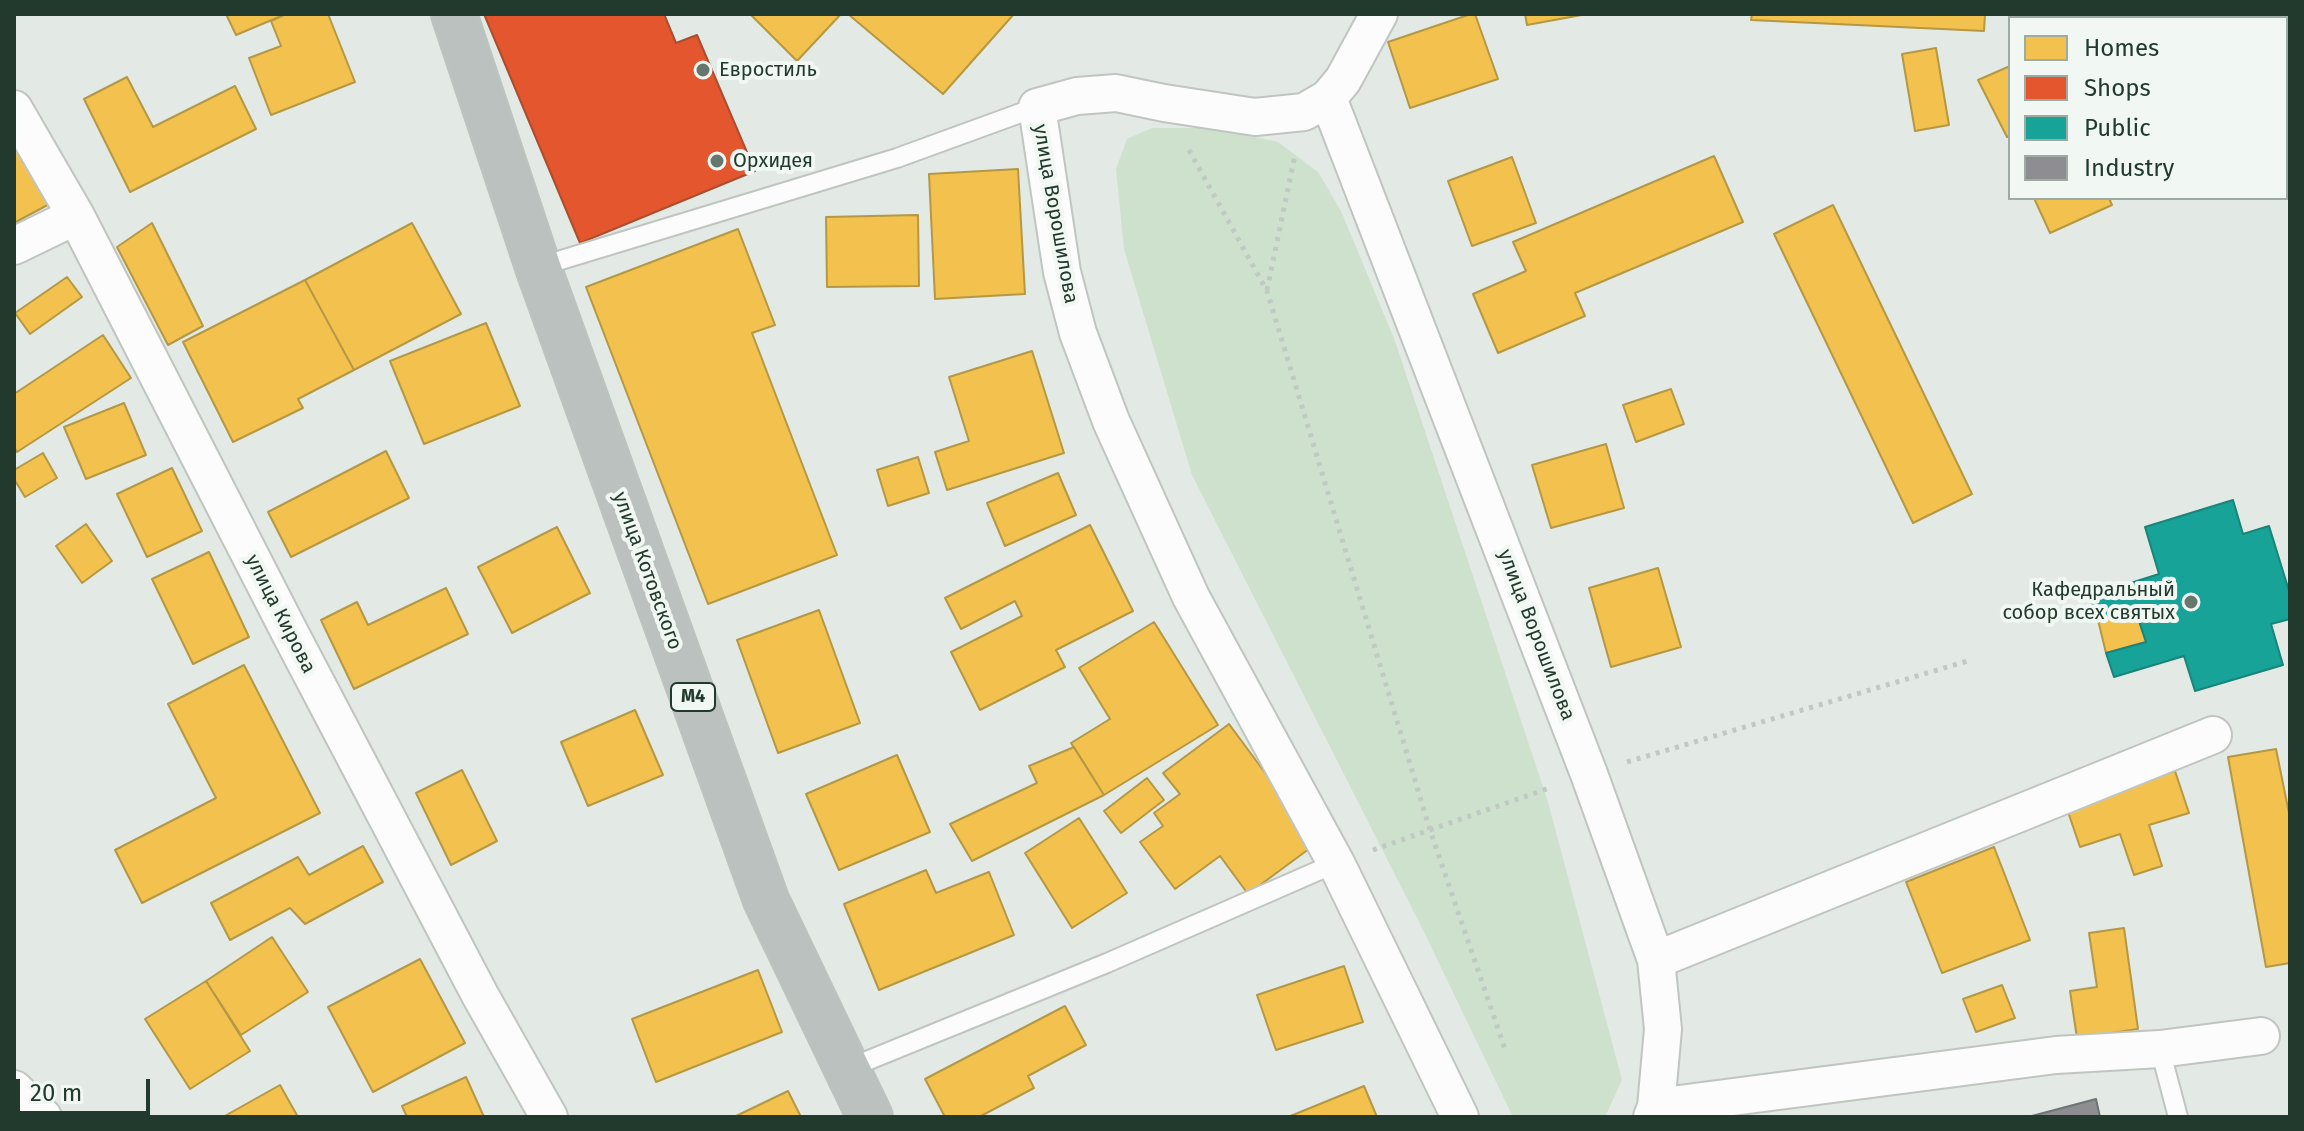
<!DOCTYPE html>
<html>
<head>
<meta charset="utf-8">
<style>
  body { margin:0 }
  #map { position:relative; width:2304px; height:1131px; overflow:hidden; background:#e3e9e4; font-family:"Fira Sans",sans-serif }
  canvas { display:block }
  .frame { position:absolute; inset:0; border:16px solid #223a2d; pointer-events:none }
  .legend { position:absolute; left:2008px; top:16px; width:280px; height:184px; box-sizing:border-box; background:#f1f7f2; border:2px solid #9eaba3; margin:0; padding:10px 14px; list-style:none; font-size:24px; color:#223a2d }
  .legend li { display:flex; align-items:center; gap:16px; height:40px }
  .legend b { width:40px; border:2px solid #9eaba3 }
  .scale { position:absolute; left:16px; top:1079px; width:134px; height:36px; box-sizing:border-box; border:4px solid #223a2d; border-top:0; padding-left:10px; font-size:24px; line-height:28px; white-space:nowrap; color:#223a2d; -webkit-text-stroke:6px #f1f7f2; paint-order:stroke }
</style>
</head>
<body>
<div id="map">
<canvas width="2304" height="1131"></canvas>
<div class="frame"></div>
<ul class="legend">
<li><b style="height:22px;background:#f2c14e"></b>Homes</li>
<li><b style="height:22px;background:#e4572e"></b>Shops</li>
<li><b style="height:22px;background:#17a398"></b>Public</li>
<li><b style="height:22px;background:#8d8d92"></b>Industry</li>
</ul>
<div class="scale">20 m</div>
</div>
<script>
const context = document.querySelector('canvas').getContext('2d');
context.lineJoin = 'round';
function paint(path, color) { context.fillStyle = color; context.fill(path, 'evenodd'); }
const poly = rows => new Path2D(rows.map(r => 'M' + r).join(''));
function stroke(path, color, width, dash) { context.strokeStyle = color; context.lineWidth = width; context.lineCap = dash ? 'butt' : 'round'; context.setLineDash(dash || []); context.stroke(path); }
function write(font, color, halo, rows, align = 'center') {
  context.font = font + ' "Fira Sans",sans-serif'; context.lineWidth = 8; context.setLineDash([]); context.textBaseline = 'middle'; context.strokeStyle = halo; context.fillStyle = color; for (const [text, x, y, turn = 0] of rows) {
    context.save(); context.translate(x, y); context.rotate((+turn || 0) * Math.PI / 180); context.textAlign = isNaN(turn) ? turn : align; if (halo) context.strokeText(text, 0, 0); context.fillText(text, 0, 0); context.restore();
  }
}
const green = poly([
  [1152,128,1212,128,1278,142,1318,172,1341,211,1395,341,1548,802,1622,1080,1605,1117,1513,1117,1423,930,1192,475,1124,249,1116,169,1127,139]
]);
const homes = poly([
  [226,14,286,14,236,35,226,14],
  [286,14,328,14,355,82,271,115,249,58,281,46,271,21,286,14],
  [750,14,841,14,797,61,750,14],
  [848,14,1014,14,943,94,848,14],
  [1471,14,1475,14,1498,79,1410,108,1388,42,1471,14],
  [1525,14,1587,14,1527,25,1525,14],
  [1752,14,1985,14,1984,31,1751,20,1752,14],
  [1936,48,1949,125,1915,131,1902,54,1936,48],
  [2286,51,2290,52,2290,166,2286,165,2286,51],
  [2010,66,2010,136,2007,137,1978,80,2010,66],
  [127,77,153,127,235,86,256,129,130,192,84,99,127,77],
  [24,146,55,201,14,223,14,151,24,146],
  [1714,156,1743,222,1575,293,1585,316,1498,353,1473,294,1526,271,1513,242,1714,156],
  [1512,157,1536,223,1472,246,1448,181,1512,157],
  [1018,169,1025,294,935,299,929,174,1018,169],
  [2034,198,2109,198,2112,205,2050,233,2034,198],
  [1833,205,1972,494,1913,523,1774,234,1833,205],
  [918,215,919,286,827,287,826,217,918,215],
  [152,223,203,326,168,345,117,247,152,223],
  [412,223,461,314,354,370,305,280,412,223],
  [738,229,775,325,752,333,837,555,708,604,586,287,738,229],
  [67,277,82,297,30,334,15,313,67,277],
  [305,280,354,370,298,399,303,408,233,442,183,342,305,280],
  [486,323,520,406,424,444,390,361,486,323],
  [103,335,131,378,17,452,14,447,14,394,103,335],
  [1032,351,1064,453,947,490,935,452,969,441,949,377,1032,351],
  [1671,389,1684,424,1636,442,1623,405,1671,389],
  [124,403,146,455,86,479,64,427,124,403],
  [1606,444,1624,508,1551,528,1532,465,1606,444],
  [386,451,409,498,291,557,268,512,386,451],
  [43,453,57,478,25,497,14,479,14,470,43,453],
  [918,457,929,493,888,506,877,470,918,457],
  [172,468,202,531,147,557,117,494,172,468],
  [1058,473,1076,515,1005,546,987,503,1058,473],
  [86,524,112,561,82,583,56,546,86,524],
  [1090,525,1133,611,1056,650,1065,667,980,710,951,652,1022,616,1015,601,961,629,945,598,1090,525],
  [557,527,590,593,512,633,478,567,557,527],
  [209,552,249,637,193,664,152,579,209,552],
  [1658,568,1681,647,1611,667,1589,588,1658,568],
  [446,588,468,634,354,689,321,620,357,602,368,625,446,588],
  [2135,609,2146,642,2106,653,2098,620,2135,609],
  [819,610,860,723,778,753,737,640,819,610],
  [1154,622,1218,725,1104,795,1071,743,1110,719,1079,668,1154,622],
  [244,665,320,813,142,903,115,850,216,798,168,704,244,665],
  [635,710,663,775,588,806,561,742,635,710],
  [1229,724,1317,843,1248,894,1220,856,1175,889,1140,842,1163,826,1154,813,1180,794,1163,773,1229,724],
  [1074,747,1104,795,972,861,950,824,1037,783,1029,766,1074,747],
  [2276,749,2290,818,2290,963,2266,967,2228,757,2276,749],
  [897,755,930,832,839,870,806,794,897,755],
  [462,770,497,841,451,865,416,793,462,770],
  [2175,771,2189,813,2149,825,2162,866,2134,875,2120,834,2080,847,2066,806,2175,771],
  [1147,778,1164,800,1121,833,1104,811,1147,778],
  [1079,818,1127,893,1072,928,1025,853,1079,818],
  [363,846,383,882,305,924,290,908,230,940,211,903,298,857,309,875,363,846],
  [1994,847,2030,940,1942,973,1906,882,1994,847],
  [926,870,936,893,989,872,1014,935,879,990,844,904,926,870],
  [2124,928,2138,1029,2077,1038,2070,991,2097,987,2089,933,2124,928],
  [272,937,308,992,241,1035,206,981,272,937],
  [420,959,465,1043,373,1092,328,1007,420,959],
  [1344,966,1363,1022,1276,1050,1257,995,1344,966],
  [758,970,782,1032,656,1082,632,1019,758,970],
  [206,981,250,1051,190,1089,145,1019,206,981],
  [2002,985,2015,1018,1976,1032,1963,999,2002,985],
  [1065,1006,1086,1045,1028,1076,1034,1088,979,1117,945,1117,925,1079,1065,1006],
  [466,1077,484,1117,407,1117,402,1106,466,1077],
  [280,1085,298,1117,223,1117,280,1085],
  [1364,1086,1377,1117,1288,1117,1364,1086],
  [788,1091,801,1117,734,1117,788,1091]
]);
const shops = poly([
  [484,14,664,14,676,43,697,35,755,171,580,243,484,14]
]);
const public = poly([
  [2233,500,2243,534,2269,526,2290,594,2290,619,2271,624,2283,665,2195,691,2184,656,2114,677,2106,653,2146,642,2135,609,2098,620,2090,596,2159,574,2145,527,2233,500]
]);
const industry = poly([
  [2096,1099,2100,1117,2028,1117,2096,1099]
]);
const path = poly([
  [1189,150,1267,291,1430,830,1505,1049],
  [1267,290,1295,155],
  [1627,762,1971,660],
  [1373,850,1552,787]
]);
const lane = poly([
  [538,267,897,158,1037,107],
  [2160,1049,2178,1117],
  [847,1069,1107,963,1336,863]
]);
const street = poly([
  [1328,98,1343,80,1379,14],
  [14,109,76,216,291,635,480,995,549,1117],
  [14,246,76,216],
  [1656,960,2213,735],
  [14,1089,43,1117],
  [1656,1107,2056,1055,2160,1049,2261,1036],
  [1460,1117,1336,863,1191,597,1111,421,1078,333,1062,272,1037,107,1077,96,1116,93,1164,103,1255,117,1304,112,1328,98,1589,774,1656,960,1663,1029,1656,1107,1652,1117]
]);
const highway = poly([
  [454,14,538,267,766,900,870,1117]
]);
const markers = [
  [703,70,8,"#66776d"],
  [717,161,8,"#66776d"],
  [2191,602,8,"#66776d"]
];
const shields = [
  [693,697,44]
];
const shieldNames = [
  ["M4",693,697]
];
const poiNames = [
  ["Евростиль",719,70],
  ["Орхидея",733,161],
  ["Кафедральный",2175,590,"right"],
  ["собор всех святых",2175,613,"right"]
];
const streetNames = [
  ["улица Ворошилова",1055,214,80],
  ["улица Котовского",647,571,70],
  ["улица Кирова",280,614,63],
  ["улица Ворошилова",1536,635,69]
];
paint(green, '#cde1cd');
paint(homes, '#f2c14e');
stroke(homes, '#b49844', 2);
paint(shops, '#e4572e');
stroke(shops, '#aa4e2e', 2);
paint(public, '#17a398');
stroke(public, '#1a8478', 2);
paint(industry, '#8d8d92');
stroke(industry, '#6d7474', 2);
stroke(lane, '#c0c5c1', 22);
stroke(street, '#c0c5c1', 40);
stroke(highway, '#bcc4c0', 48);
stroke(path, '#c0c9c3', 5, [4, 6]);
stroke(lane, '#fbfcfb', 18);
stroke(street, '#fbfcfb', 36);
stroke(highway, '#bac1be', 44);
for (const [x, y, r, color] of markers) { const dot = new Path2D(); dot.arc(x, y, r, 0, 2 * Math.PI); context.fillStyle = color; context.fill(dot); stroke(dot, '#f1f7f2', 3); }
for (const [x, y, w] of shields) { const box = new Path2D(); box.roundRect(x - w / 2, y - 14, w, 28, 6); context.fillStyle = '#f1f7f2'; context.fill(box); stroke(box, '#223a2d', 2); }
write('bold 18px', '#223a2d', null, shieldNames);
write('20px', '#223a2d', '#f1f7f2', poiNames, 'left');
write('20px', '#223a2d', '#f1f7f2', streetNames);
</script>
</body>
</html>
